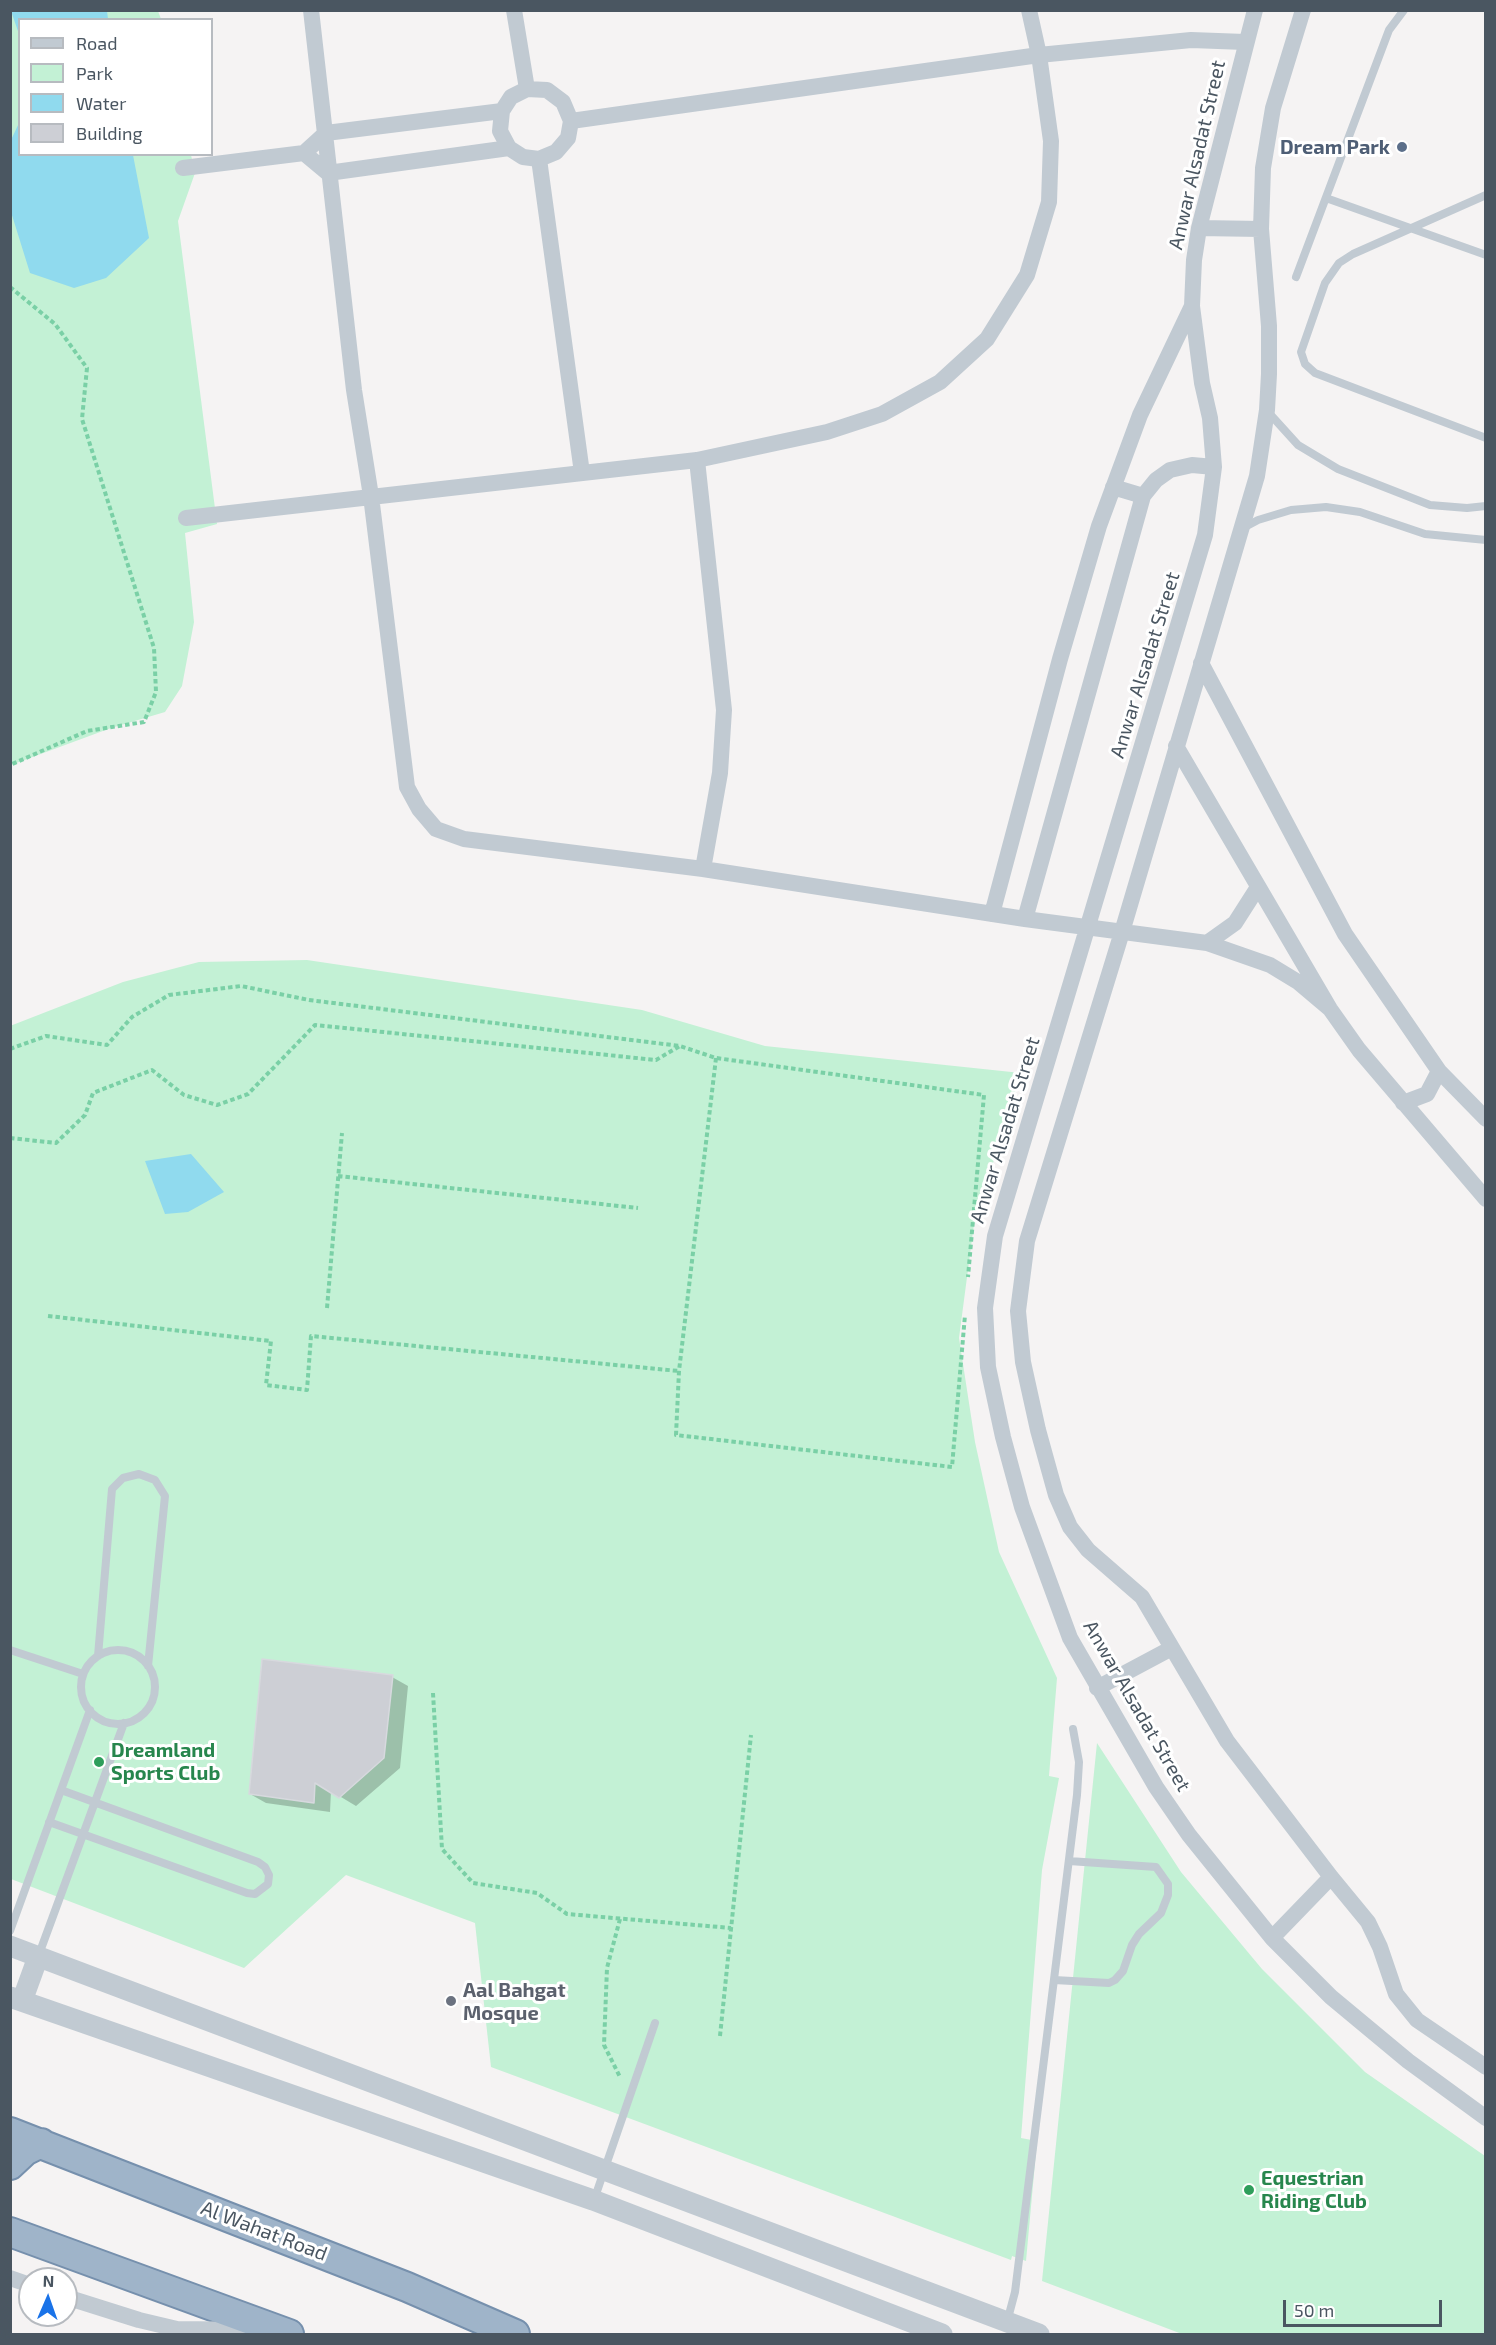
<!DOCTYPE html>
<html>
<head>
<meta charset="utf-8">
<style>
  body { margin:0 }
  #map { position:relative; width:1496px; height:2345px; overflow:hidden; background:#f5f3f3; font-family:"Exo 2",sans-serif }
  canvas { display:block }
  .frame { position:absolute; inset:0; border:12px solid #4a5661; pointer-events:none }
  .legend { position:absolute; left:18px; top:18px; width:195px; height:138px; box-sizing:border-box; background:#fff; border:2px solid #b7bbc0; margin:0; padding:8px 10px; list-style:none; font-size:18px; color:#4a5661 }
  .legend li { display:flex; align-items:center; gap:12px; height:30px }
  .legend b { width:30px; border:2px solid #b7bbc0 }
  .north { position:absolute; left:18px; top:2267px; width:60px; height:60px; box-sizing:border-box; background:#fff; border:2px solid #b7bbc0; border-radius:50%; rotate:2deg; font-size:16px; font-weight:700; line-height:24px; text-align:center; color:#4a5661 }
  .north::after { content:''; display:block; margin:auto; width:21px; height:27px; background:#1a73e8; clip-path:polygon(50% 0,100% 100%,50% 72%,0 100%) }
  .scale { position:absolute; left:1283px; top:2300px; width:159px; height:27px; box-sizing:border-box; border:3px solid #4a5661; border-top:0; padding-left:8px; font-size:18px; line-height:21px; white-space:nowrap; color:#4a5661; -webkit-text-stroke:4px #fff; paint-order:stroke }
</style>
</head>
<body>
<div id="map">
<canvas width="1496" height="2345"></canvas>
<div class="frame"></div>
<ul class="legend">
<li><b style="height:8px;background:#c1cad2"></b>Road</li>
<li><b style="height:16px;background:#c3f1d5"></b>Park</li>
<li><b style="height:16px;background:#90daee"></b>Water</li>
<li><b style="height:16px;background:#cdcfd5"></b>Building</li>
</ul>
<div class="north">N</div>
<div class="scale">50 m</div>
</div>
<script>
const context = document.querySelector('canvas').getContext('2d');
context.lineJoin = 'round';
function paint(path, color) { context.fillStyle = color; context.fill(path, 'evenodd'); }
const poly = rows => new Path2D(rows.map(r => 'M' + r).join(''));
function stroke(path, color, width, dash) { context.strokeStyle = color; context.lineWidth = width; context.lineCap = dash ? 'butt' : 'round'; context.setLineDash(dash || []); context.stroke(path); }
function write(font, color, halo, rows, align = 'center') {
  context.font = font + ' "Exo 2",sans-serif'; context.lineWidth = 6; context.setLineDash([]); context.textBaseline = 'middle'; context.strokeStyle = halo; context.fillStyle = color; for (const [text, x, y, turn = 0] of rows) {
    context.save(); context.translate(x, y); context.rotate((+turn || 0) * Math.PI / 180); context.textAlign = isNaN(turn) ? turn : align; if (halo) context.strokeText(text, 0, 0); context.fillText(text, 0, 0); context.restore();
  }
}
const green = poly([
  [11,11,158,11,161,19,20,20,20,154,191,155,195,173,178,221,217,524,185,533,194,622,182,686,165,712,111,728,11,765],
  [307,960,642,1010,765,1046,1021,1073,974,1224,959,1338,975,1442,999,1552,1057,1678,1049,1776,1059,1778,1042,1870,1021,2138,1037,2141,1026,2261,1012,2256,1011,2260,491,2067,475,1923,346,1875,244,1968,11,1879,10,1026,123,982,199,962],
  [1097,1743,1181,1872,1262,1969,1365,2072,1485,2156,1485,2334,1182,2334,1042,2281]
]);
const water = poly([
  [11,11,107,11,108,19,20,20,19,34],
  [19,123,20,154,133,155,149,238,106,278,74,288,30,273,11,212,11,140],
  [191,1154,224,1192,188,1212,165,1214,145,1161]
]);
const shadow = poly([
  [392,1677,408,1686,400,1768,356,1806,331,1791,330,1812,266,1803,250,1794]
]);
const building = poly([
  [262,1659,393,1675,384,1758,339,1798,315,1783,314,1803,249,1794,262,1659]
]);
const path = poly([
  [10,287,55,324,87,368,82,419,154,648,156,692,144,722,87,731,10,765],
  [10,1049,46,1036,107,1045,132,1017,169,995,241,986,309,1000,680,1046,716,1058,984,1095,968,1277],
  [716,1058,679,1371,676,1435,952,1467,965,1315],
  [10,1138,56,1143,85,1115,93,1093,152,1070,184,1095,217,1105,248,1094,315,1025,656,1060,680,1046],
  [338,1176,638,1208],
  [327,1308,342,1133],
  [48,1316,271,1341,266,1385,307,1390,311,1336,679,1371],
  [433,1693,442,1849,473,1883,537,1893,567,1914,731,1928],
  [620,1919,607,1968,604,2045,620,2077],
  [720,2036,751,1735]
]);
const service = poly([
  [1486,195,1353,254,1339,263,1325,283,1301,352,1305,364,1315,373,1486,438],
  [1326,198,1486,255],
  [1296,277,1389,30,1404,10],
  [1269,413,1298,445,1338,469,1430,505,1467,508,1486,506],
  [1243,528,1258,520,1291,510,1326,507,1360,512,1425,534,1486,540],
  [10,1650,83,1674],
  '81 1687a37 37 0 1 1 74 0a37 37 0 1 1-74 0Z',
  [98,1656,112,1489,123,1478,139,1474,155,1480,165,1496,148,1666],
  [49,1822,247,1893,255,1894,268,1884,269,1875,265,1867,258,1862,61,1790],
  [10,1931,90,1710],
  [38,1957,124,1723],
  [1054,1980,1109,1983,1115,1980,1123,1971,1132,1945,1139,1934,1161,1913,1168,1895,1168,1884,1156,1867,1069,1861],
  [594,2200,655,2023],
  [1007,2322,1015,2292,1077,1795,1079,1762,1073,1729]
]);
const minor = poly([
  [311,10,354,390,371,496,407,787,419,809,436,829,464,839,703,869,1025,919,1207,943,1270,965,1298,982,1330,1009],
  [514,10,527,89],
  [1255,10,1199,228,1194,260,1192,306,1202,383,1210,418,1214,467,1205,535,995,1236,985,1308,988,1367,1003,1437,1022,1507,1070,1638,1156,1787,1189,1835,1272,1938,1331,1997,1408,2061,1486,2118],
  [1303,10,1273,108,1263,168,1261,229,1269,326,1269,374,1267,410,1257,476,1122,932,1027,1241,1018,1311,1023,1362,1038,1430,1056,1495,1070,1527,1088,1550,1142,1597,1227,1741,1331,1877,1368,1922,1380,1947,1396,1994,1417,2020,1486,2067],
  [571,121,1039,55,1191,40,1245,42],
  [304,153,328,173,509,148,523,157,539,159,556,152,568,138,571,121,563,102,547,90,527,89,511,97,502,111,500,131,509,148],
  [539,159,582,473],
  [183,168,304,153,326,133,502,111],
  [1199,228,1261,229],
  [697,460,724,710,720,773,703,869],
  [1113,487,1143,496],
  [186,518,697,460,827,432,882,414,940,382,987,339,1027,275,1049,202,1051,141,1039,55,1029,10],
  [1201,663,1345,934,1439,1071,1486,1119],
  [1176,746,1330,1009,1359,1050,1486,1199],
  [992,914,1060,659,1099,526,1140,415,1192,306],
  [1025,919,1143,496,1156,480,1170,470,1192,465,1214,467],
  [1207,943,1235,923,1258,887],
  [1403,1103,1427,1094,1439,1071],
  [1097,1688,1172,1648],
  [1272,1938,1331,1877],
  [10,2278,30,2285],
  [66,2297,139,2320,177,2329,261,2330]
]);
const tertiary = poly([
  [10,1946,1039,2334],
  [10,1997,593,2200,942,2334],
  [22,2001,38,1957]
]);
const trunk = poly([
  [10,2132,407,2287,515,2334],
  [10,2165,25,2151,41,2143],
  [10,2232,289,2334]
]);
const markers = [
  [1402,147,6,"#5c6f8a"],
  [99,1762,6,"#2e9e5b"],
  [451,2001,6,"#6b7280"],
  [1249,2190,6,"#2e9e5b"]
];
const serviceNames = [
  ["Dream Park",1390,147]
];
const streetNames = [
  ["Anwar Alsadat Street",1197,155,-77],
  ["Anwar Alsadat Street",1145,665,-73],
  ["Anwar Alsadat Street",1005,1130,-73],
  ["Anwar Alsadat Street",1137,1706,60],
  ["Al Wahat Road",264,2231,21]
];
const leisureNames = [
  ["Dreamland",111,1750],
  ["Sports Club",111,1773],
  ["Equestrian",1261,2178],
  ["Riding Club",1261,2201]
];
const worshipNames = [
  ["Aal Bahgat",463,1990],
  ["Mosque",463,2013]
];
paint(green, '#c3f1d5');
paint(water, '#90daee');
paint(shadow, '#0003');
paint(building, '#cdcfd5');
stroke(building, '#d7d9de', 1.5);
stroke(trunk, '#7690ad', 32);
stroke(path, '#7ad0a6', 4, [4.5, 3]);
stroke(service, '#c1cad2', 8);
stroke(minor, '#c1cad2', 16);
stroke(tertiary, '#c1cad2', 21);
stroke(trunk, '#9fb4c9', 28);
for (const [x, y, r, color] of markers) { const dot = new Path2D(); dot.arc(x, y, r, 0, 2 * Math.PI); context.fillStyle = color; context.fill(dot); stroke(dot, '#fff', 2); }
write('bold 20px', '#4e5e75', '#fff', serviceNames, 'right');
write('20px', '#4a5661', '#fff', streetNames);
write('bold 20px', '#27864d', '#fff', leisureNames, 'left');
write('bold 20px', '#5b616d', '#fff', worshipNames, 'left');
</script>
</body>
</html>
